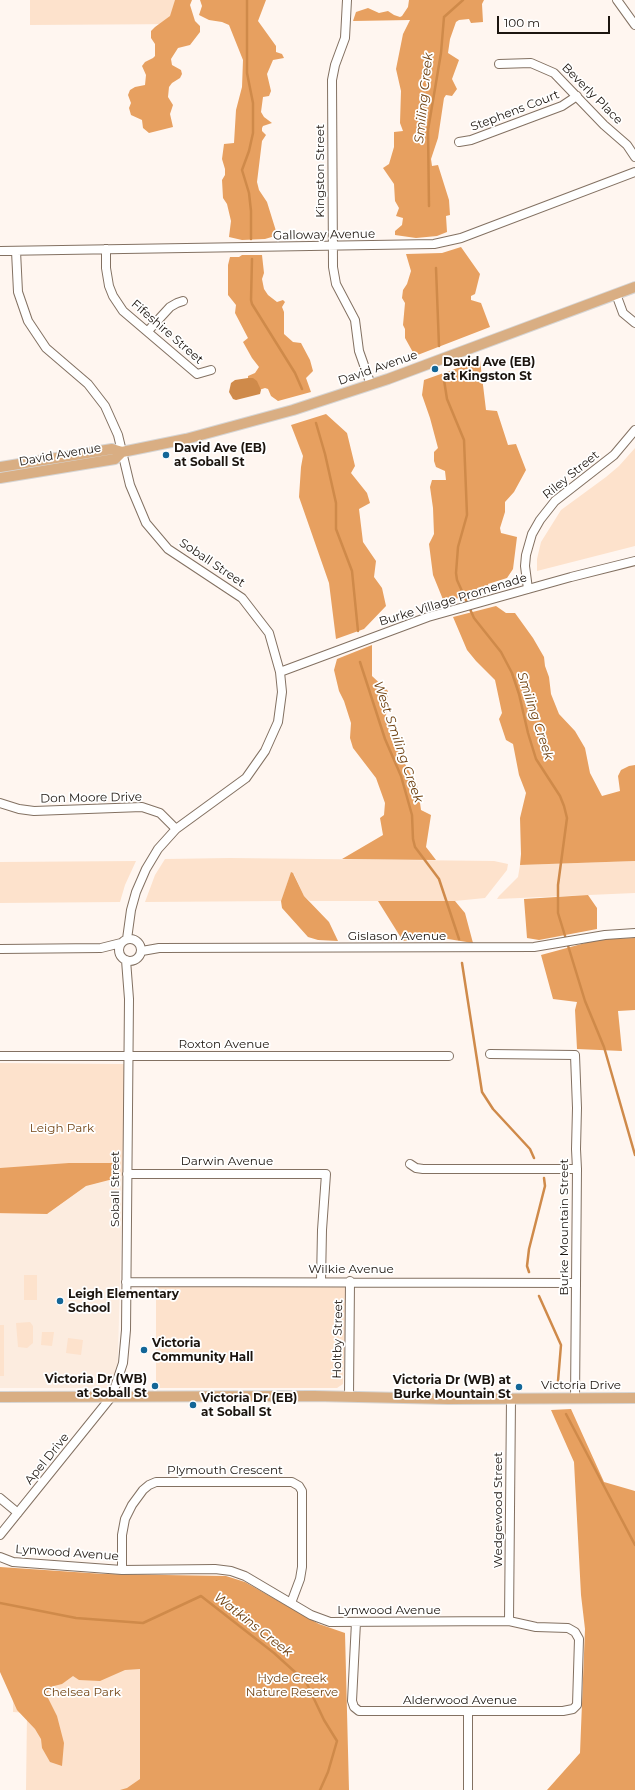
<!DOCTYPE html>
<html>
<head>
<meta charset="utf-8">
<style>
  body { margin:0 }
  #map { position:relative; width:635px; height:1790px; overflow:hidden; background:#fff6f0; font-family:Montserrat,sans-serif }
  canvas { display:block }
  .scale { position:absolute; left:497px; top:16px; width:113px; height:18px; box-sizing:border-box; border:2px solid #1c150f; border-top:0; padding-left:5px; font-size:12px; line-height:14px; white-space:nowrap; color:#1c150f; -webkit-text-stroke:3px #fff; paint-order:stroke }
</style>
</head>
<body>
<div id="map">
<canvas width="635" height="1790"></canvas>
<div class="scale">100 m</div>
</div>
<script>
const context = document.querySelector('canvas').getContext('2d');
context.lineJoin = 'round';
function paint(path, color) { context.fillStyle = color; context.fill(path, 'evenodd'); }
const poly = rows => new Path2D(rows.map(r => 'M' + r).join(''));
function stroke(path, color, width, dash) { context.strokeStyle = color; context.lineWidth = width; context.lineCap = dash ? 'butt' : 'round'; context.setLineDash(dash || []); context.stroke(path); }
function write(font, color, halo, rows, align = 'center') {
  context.font = font + ' Montserrat,sans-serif'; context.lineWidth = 3.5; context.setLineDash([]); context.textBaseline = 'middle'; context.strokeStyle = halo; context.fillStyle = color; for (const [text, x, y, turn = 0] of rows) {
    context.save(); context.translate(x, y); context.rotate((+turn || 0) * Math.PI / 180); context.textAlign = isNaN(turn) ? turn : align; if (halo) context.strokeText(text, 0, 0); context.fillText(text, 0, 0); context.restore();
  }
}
const built = poly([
  [123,1176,117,1388,0,1388,0,1214,47,1214,86,1186]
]);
const green = poly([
  [30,0,187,0,187,24,30,25],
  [635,448,635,546,537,571,537,559,541,542,561,510,606,477,619,466],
  [230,858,494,861,508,864,507,870,485,898,455,901,310,901,304,896,294,874,291,873,281,901,145,902,155,875,165,859],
  [136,861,125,885,120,902,0,903,0,862],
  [635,861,635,893,497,899,499,896,518,877,520,865],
  [0,1063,125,1064,123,1176,86,1186,47,1214,0,1214],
  [24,1275,37,1275,37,1300,24,1300],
  [156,1281,347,1281,343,1384,337,1388,156,1388],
  [30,1322,33,1326,33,1343,27,1348,18,1347,16,1323],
  [0,1325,4,1325,4,1376,0,1376],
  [42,1332,54,1332,52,1346,41,1345],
  [68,1338,83,1340,81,1355,66,1353],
  [140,1633,140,1790,26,1790,27,1713,13,1712,14,1634]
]);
const forest = poly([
  [175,0,192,0,190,5,195,21,200,26,200,32,190,45,178,48,171,59,172,65,181,70,182,74,180,78,172,83,169,87,168,97,173,105,170,114,173,127,149,133,143,128,142,120,131,115,129,108,131,103,128,95,130,90,135,87,145,85,146,75,142,66,145,62,153,58,155,56,155,44,151,38,151,31,155,27,170,16],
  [200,0,266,0,258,21,276,46,276,52,282,54,284,58,273,60,267,74,271,91,269,96,263,97,261,112,264,117,272,123,263,126,262,128,262,131,266,135,262,141,257,182,259,190,267,202,276,231,275,236,265,239,242,240,229,237,231,221,227,204,223,198,222,180,225,175,225,169,222,159,224,144,234,143,236,110,242,87,243,60,229,25,222,22,209,20,199,15,202,6],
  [409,0,484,0,482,4,483,22,471,23,469,19,459,20,456,22,450,39,448,53,459,60,452,79,457,89,452,96,446,95,444,98,438,138,431,159,432,166,438,165,449,200,450,215,446,216,447,232,437,236,416,238,395,235,395,231,402,225,403,218,396,216,399,208,395,201,394,184,383,168,389,164,394,147,394,132,403,131,400,123,401,91,396,69,403,34,410,20,353,21,356,12,368,8,379,13,388,11,394,15,400,17,402,16,408,7],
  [461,247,480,274,475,294,471,296,471,300,481,303,490,327,415,356,405,338,405,329,403,325,405,303,402,298,403,290,407,284,411,271,406,254,442,253],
  [242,255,262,255,264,273,262,279,264,289,268,295,277,302,283,300,285,302,282,307,284,312,284,334,293,342,301,343,310,360,313,371,306,378,311,392,278,401,271,396,268,389,265,388,259,390,248,379,248,376,255,373,259,367,252,358,243,342,248,338,235,313,236,305,228,295,228,265,230,257,239,257],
  [480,360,486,410,497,411,508,445,516,444,526,470,514,492,505,502,505,512,500,528,501,533,517,537,513,569,507,578,488,584,489,590,444,602,433,575,429,544,434,534,433,508,430,487,432,480,446,480,445,471,436,467,434,461,434,452,438,448,430,418,422,395,424,380],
  [326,414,347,433,355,466,351,473,367,493,370,503,359,509,363,542,376,561,374,577,382,588,386,606,364,629,336,639,329,583,299,497,301,467,303,456,291,425],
  [496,606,506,613,515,613,533,638,544,657,545,666,549,677,551,694,559,714,575,731,585,748,590,773,602,796,620,791,618,776,621,770,629,766,635,765,635,861,520,865,521,854,520,818,526,793,519,775,513,744,506,740,499,719,502,713,495,680,476,661,467,650,453,617],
  [372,645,372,676,388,691,386,716,391,738,418,788,421,810,431,815,426,847,436,860,342,859,383,835,380,818,384,815,385,803,376,778,353,748,350,738,351,723,344,701,339,691,334,670,337,659],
  [291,872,293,873,304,896,329,922,338,941,318,940,308,937,282,908,281,901],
  [588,895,597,908,597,929,539,940,527,938,524,899],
  [378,901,455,901,465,913,473,943,448,939,441,935,403,941],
  [635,938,635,1010,618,1011,622,1051,577,1049,575,1010,577,1002,553,999,541,955,600,939],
  [69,1163,118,1163,117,1178,86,1186,47,1214,0,1213,0,1168],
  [571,1409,604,1482,635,1491,635,1790,547,1790,580,1753,585,1629,581,1595,574,1462,551,1410],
  [0,1567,104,1574,226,1576,245,1582,319,1624,345,1633,349,1790,120,1790,127,1788,140,1779,140,1669,125,1670,100,1681,79,1680,73,1676,62,1684,54,1686,46,1694,57,1716,64,1743,62,1766,50,1762,42,1748,41,1739,35,1729,17,1710,0,1672]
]);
const water = poly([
  [248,378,253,378,257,381,261,390,260,394,236,400,233,399,229,392,231,383,235,380]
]);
const stream = poly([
  [247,0,247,73,253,103,253,133,249,151,242,170,249,193,251,211,251,239],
  [429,206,428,130,441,53,444,17,463,0],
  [252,259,251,300,252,304,295,373,302,389],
  [436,268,439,346],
  [444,380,447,399,464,440,467,515,458,547,456,573,457,580,474,618,501,652,512,673,519,694,528,733,536,759,560,796,564,806,567,818,558,885,558,913,585,1001,604,1047,635,1155],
  [316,423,325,454,336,503,336,529,352,571,358,631],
  [360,662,385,739,401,776,412,815,413,839,415,847,439,879,459,939],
  [462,963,482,1092,493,1109,530,1149,534,1158],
  [529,1272,527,1266,529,1249,545,1186,544,1178],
  [539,1296,561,1345,558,1381],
  [566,1414,635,1545],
  [0,1603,76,1618,143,1623,201,1596,274,1653,306,1682,324,1720,337,1741,328,1772,320,1790]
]);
const minor = poly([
  [347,0,345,38,335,65,332,80,333,267,336,284,355,320,359,351,371,385],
  [617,0,635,25],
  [499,64,531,63,554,73,604,125,627,145,635,157],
  [459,142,471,140,562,106,577,96],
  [106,249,106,268,109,286,113,296,123,311,197,374,211,370],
  [0,251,434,244,461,238,635,172],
  [16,251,18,292,28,321,46,348,88,384,105,406,118,435,130,485,146,523,168,549,242,598,269,633,280,672,282,692,278,722,265,751,246,778,176,829,158,849,146,869,136,892,131,910,127,939],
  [616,294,623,313,635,323],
  [148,331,170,307,177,303,183,301],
  [528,589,525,566,526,555,532,534,540,520,555,501,614,455,635,430],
  [280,672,428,617,571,577,635,561],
  [0,803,19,809,34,811,142,807,160,813,176,829],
  '119 950a11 11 0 1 1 22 0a11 11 0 1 1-22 0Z',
  [0,949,101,948,121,943],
  [142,951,159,948,534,947,605,935,635,933],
  [490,1054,575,1055,577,1108,576,1149,577,1169,575,1399],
  [0,1056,449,1056],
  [410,1164,416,1168,423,1169,577,1169],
  [127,1174,326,1174,322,1230,321,1281],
  [126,1282,576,1283],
  [349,1396,350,1281],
  [0,1498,18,1513],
  [0,1535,112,1396,123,1363,126,1330,129,999,126,960],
  [0,1557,13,1562,122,1570,215,1569,231,1571,245,1576,311,1615,330,1622,509,1621,536,1627,568,1628,575,1632,579,1639,577,1705,573,1709,563,1711,359,1711,354,1707,352,1701,356,1622],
  [122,1570,122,1535,125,1519,132,1505,143,1490,149,1485,156,1482,292,1482,299,1486,302,1491,302,1567,300,1579,291,1603],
  [509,1621,511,1399],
  [468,1790,468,1712]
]);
const major = poly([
  [0,467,112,449,122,452],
  [0,478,115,459,122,452,186,439,293,410,388,379,635,287],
  [0,1397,314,1396,448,1399,635,1398]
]);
const markers = [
  [435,369,4,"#136697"],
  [166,455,4,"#136697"],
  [60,1301,4,"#136697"],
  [144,1350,4,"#136697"],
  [155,1386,4,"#136697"],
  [519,1387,4,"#136697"],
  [193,1405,4,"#136697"]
];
const streetNames = [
  ["Beverly Place",592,94,45],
  ["Stephens Court",515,111,-21],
  ["Kingston Street",320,171,-90],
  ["Galloway Avenue",324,235,-1],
  ["Fifeshire Street",167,332,41],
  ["David Avenue",378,368,-19],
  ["David Avenue",60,455,-10],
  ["Riley Street",571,475,-39],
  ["Soball Street",212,563,34],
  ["Burke Village Promenade",453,600,-17],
  ["Don Moore Drive",91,798,-1],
  ["Gislason Avenue",397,936],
  ["Roxton Avenue",224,1044],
  ["Darwin Avenue",227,1161],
  ["Soball Street",115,1189,-90],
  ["Burke Mountain Street",564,1227,-90],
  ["Wilkie Avenue",351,1269],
  ["Holtby Street",338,1339,-89],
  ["Victoria Drive",581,1385],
  ["Apel Drive",47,1459,-51],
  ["Plymouth Crescent",225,1470],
  ["Wedgewood Street",498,1510,-90],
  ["Lynwood Avenue",67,1553,4],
  ["Lynwood Avenue",389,1610],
  ["Alderwood Avenue",460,1700]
];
const poiNames = [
  ["David Ave (EB)",443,362],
  ["at Kingston St",443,376],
  ["David Ave (EB)",174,448],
  ["at Soball St",174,462],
  ["Leigh Elementary",68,1294],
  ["School",68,1308],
  ["Victoria",152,1343],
  ["Community Hall",152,1357],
  ["Victoria Dr (WB)",147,1379,"right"],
  ["at Soball St",147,1393,"right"],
  ["Victoria Dr (WB) at",511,1380,"right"],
  ["Burke Mountain St",511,1394,"right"],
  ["Victoria Dr (EB)",201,1398],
  ["at Soball St",201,1412]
];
const parkNames = [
  ["Leigh Park",62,1128],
  ["Hyde Creek",292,1678],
  ["Nature Reserve",292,1692],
  ["Chelsea Park",82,1692]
];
const waterNames = [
  ["Smiling Creek",424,98,-84],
  ["Smiling Creek",535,716,72],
  ["West Smiling Creek",398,742,71],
  ["Watkins Creek",253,1625,38]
];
paint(built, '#fcecdf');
paint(green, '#fde2cc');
paint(forest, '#e7a060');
paint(water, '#cf8a4a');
stroke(stream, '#cf8a4a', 2.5);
stroke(minor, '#837162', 10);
stroke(major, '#d6d5d4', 12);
stroke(minor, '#fff', 8);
stroke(major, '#d9ae83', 10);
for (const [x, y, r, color] of markers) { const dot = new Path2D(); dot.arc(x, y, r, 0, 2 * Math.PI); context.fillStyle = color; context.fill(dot); stroke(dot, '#fff', 1.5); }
write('12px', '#1c150f', '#fff', streetNames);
write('bold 12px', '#1c150f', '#fff', poiNames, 'left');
write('12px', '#744616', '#fff', parkNames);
write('italic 13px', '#6f4110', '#fff', waterNames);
</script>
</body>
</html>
